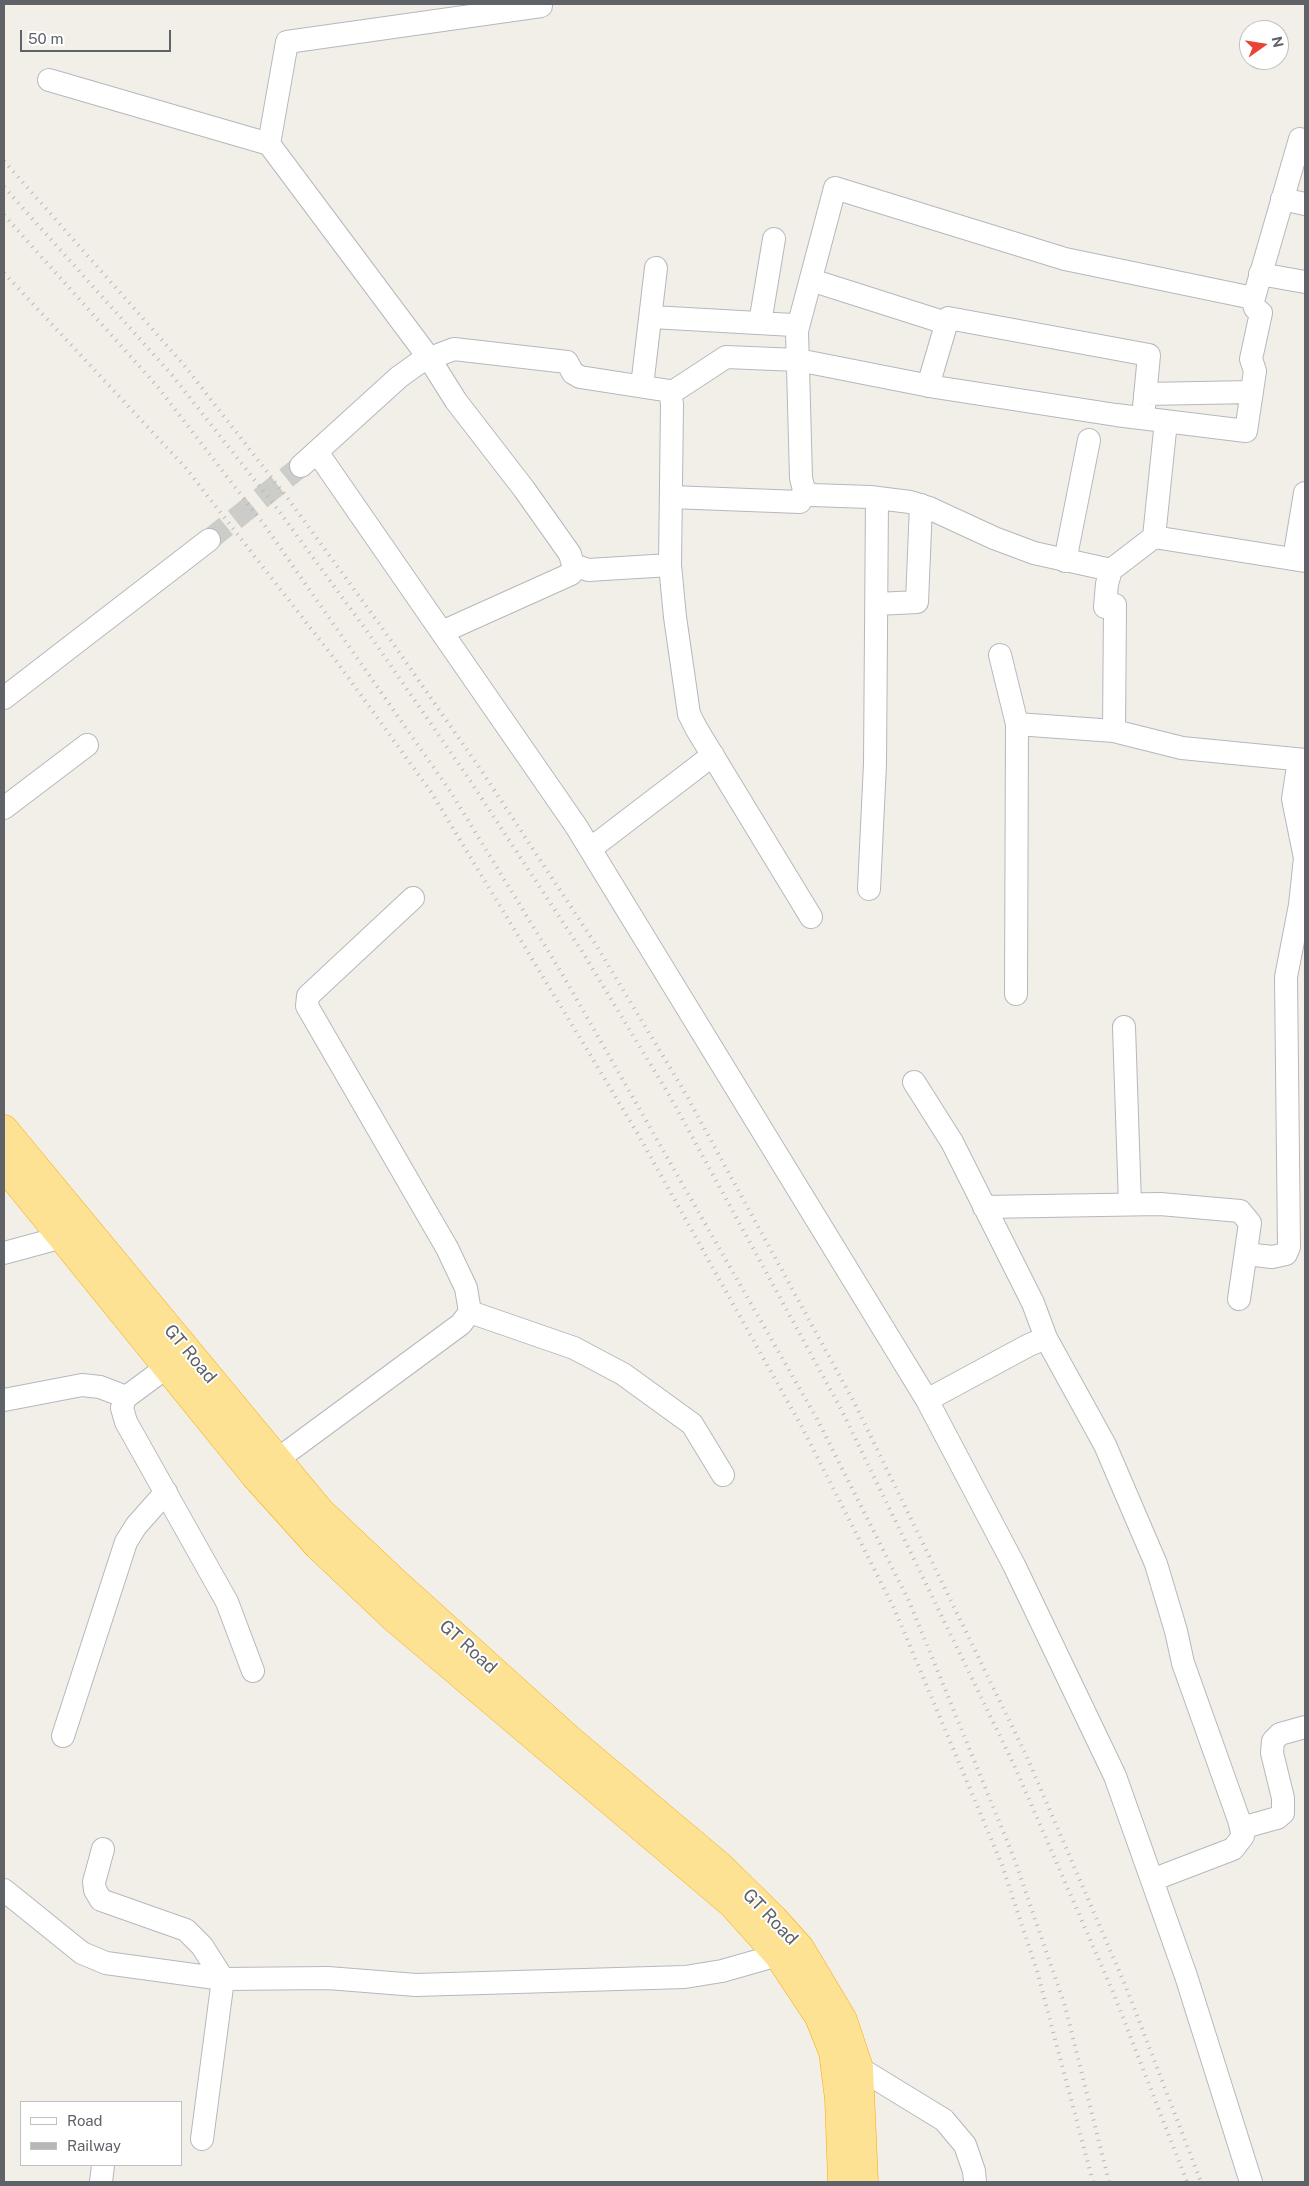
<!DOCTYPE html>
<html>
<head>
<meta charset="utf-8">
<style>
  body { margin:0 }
  #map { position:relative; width:1309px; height:2186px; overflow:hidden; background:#f1efe8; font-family:"Public Sans",sans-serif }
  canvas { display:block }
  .frame { position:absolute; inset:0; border:5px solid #5f6368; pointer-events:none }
  .legend { position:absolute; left:20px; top:2101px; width:162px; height:65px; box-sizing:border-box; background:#fff; border:1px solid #bfc1c3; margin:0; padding:6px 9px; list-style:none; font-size:15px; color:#5f6368 }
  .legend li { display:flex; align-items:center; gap:10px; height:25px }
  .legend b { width:25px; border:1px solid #bfc1c3 }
  .north { position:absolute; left:1239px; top:20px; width:50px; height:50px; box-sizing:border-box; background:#fff; border:1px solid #bfc1c3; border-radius:50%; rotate:77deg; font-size:14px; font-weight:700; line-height:20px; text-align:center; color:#5f6368 }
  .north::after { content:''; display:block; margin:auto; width:18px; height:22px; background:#ea4335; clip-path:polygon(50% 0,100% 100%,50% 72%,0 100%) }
  .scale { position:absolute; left:20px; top:30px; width:151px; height:22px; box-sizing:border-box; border:2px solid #5f6368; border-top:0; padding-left:6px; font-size:15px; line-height:18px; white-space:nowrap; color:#5f6368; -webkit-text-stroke:4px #fff; paint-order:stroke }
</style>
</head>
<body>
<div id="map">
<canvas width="1309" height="2186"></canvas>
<div class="frame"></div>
<ul class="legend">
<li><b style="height:6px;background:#fff"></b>Road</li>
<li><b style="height:6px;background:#b6b7b8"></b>Railway</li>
</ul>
<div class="north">N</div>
<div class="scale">50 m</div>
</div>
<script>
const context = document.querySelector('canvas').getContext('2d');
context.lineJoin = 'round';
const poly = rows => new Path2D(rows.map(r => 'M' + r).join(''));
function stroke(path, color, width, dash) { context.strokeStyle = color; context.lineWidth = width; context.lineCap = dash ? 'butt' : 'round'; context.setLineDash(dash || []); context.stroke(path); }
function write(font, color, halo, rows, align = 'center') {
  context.font = font + ' "Public Sans",sans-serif'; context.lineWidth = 4; context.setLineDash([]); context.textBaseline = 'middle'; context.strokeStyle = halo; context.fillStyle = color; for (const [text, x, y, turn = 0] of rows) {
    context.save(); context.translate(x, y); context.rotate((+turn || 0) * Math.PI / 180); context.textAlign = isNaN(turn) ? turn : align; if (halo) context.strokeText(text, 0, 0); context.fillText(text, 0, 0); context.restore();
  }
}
const streetTunnel = poly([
  [209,540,301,466]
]);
const street = poly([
  [49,80,269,144,429,358,456,401,524,489,570,554,574,569,571,574,442,632],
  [269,144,287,42,541,6,541,4],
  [1282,199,1305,204],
  [1260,274,1305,282],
  [811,280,946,323],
  [652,317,793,325,797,331],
  [760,323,774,239],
  [642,386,656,268],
  [928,386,948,318,1149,355,1143,418],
  [671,393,726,357,798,360,935,387,1116,415,1246,431,1255,371,1251,359,1261,313,1255,308,1253,301,1300,139],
  [1145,394,1252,392],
  [317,452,576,826,927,1400,1014,1565,1115,1776,1186,1976,1251,2182],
  [301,466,399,377,420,362,454,349,567,362,573,373,580,377,670,391,672,404,670,565,675,617,689,714,696,728,811,917],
  [671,497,800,502,804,490],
  [1154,537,1166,421],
  [1294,559,1305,493],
  [1065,561,1089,440],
  [574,565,588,570,670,565],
  [1111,570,1154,537,1305,561],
  [877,604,917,602,921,505],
  [1000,655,1017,724,1114,731,1182,748,1305,760],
  [4,698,209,540],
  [1114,731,1115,605,1105,607,1107,584,1111,570,1034,553,994,538,929,508,910,502,870,497,812,495,804,490,801,478,797,331,835,188,1065,259,1253,298],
  [4,808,87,745],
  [590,849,713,755],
  [869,889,875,764,877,498],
  [1016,994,1017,724],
  [1124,1027,1130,1204],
  [914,1082,952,1142,1033,1303,1046,1338,1029,1345,927,1400],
  [984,1207,1160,1204,1240,1211,1250,1223,1239,1299],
  [4,1253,63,1237],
  [1246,1254,1272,1257,1286,1254,1289,1247,1286,977,1300,905,1305,858,1293,799,1299,760],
  [470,1312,574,1348,623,1374,692,1424,723,1475],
  [1046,1338,1105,1445,1156,1564,1176,1631,1183,1663,1239,1820,1243,1836,1233,1849,1152,1880],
  [167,1367,125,1398,122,1408,126,1422,227,1602,253,1671],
  [4,1400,82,1385,100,1387,126,1397],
  [278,1459,461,1324,470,1312,466,1288,447,1248,307,1006,308,996,413,898],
  [63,1736,126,1542,136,1526,166,1492],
  [1241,1828,1277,1818,1283,1813,1283,1798,1272,1753,1273,1741,1280,1734,1305,1727],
  [103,1849,94,1882,95,1890,101,1900,186,1930,202,1946,223,1979,202,2139],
  [4,1890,82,1953,106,1963,223,1979,328,1978,416,1985,685,1977,722,1971,792,1951],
  [859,2068,944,2120,965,2145,974,2171,975,2182],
  [101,2182,103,2165]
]);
const highway = poly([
  [4,1129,320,1511,394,1581,568,1738,720,1866,774,1919,800,1948,843,2020,859,2068,864,2182],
  [4,1166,255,1476,318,1546,394,1618,732,1904,778,1955,819,2017,833,2052,839,2099,842,2182]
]);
const rail = poly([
  [4,161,184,365,289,500,380,625,481,770,596,945,684,1091,855,1404,1026,1755,1126,1987,1201,2182],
  [4,187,172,375,279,511,369,634,469,779,585,956,672,1100,842,1411,1014,1765,1113,1992,1187,2182],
  [4,215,157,386,265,526,450,791,561,972,817,1419,909,1601,1014,1858,1065,2006,1109,2182],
  [4,273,185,467,337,662,431,792,635,1129,803,1429,894,1608,1002,1865,1037,1971,1093,2182]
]);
const streetNames = [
  ["GT Road",190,1354,50],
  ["GT Road",468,1647,42],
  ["GT Road",770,1917,46]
];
stroke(streetTunnel, '#ccccc8', 22, [22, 11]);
stroke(street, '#b5b8bc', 24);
stroke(highway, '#f9ab00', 29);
stroke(street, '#fff', 22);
stroke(highway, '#fde293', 28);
stroke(rail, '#b6b7b8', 4, [1, 6]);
write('18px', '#5f6368', '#fff', streetNames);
</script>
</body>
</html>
